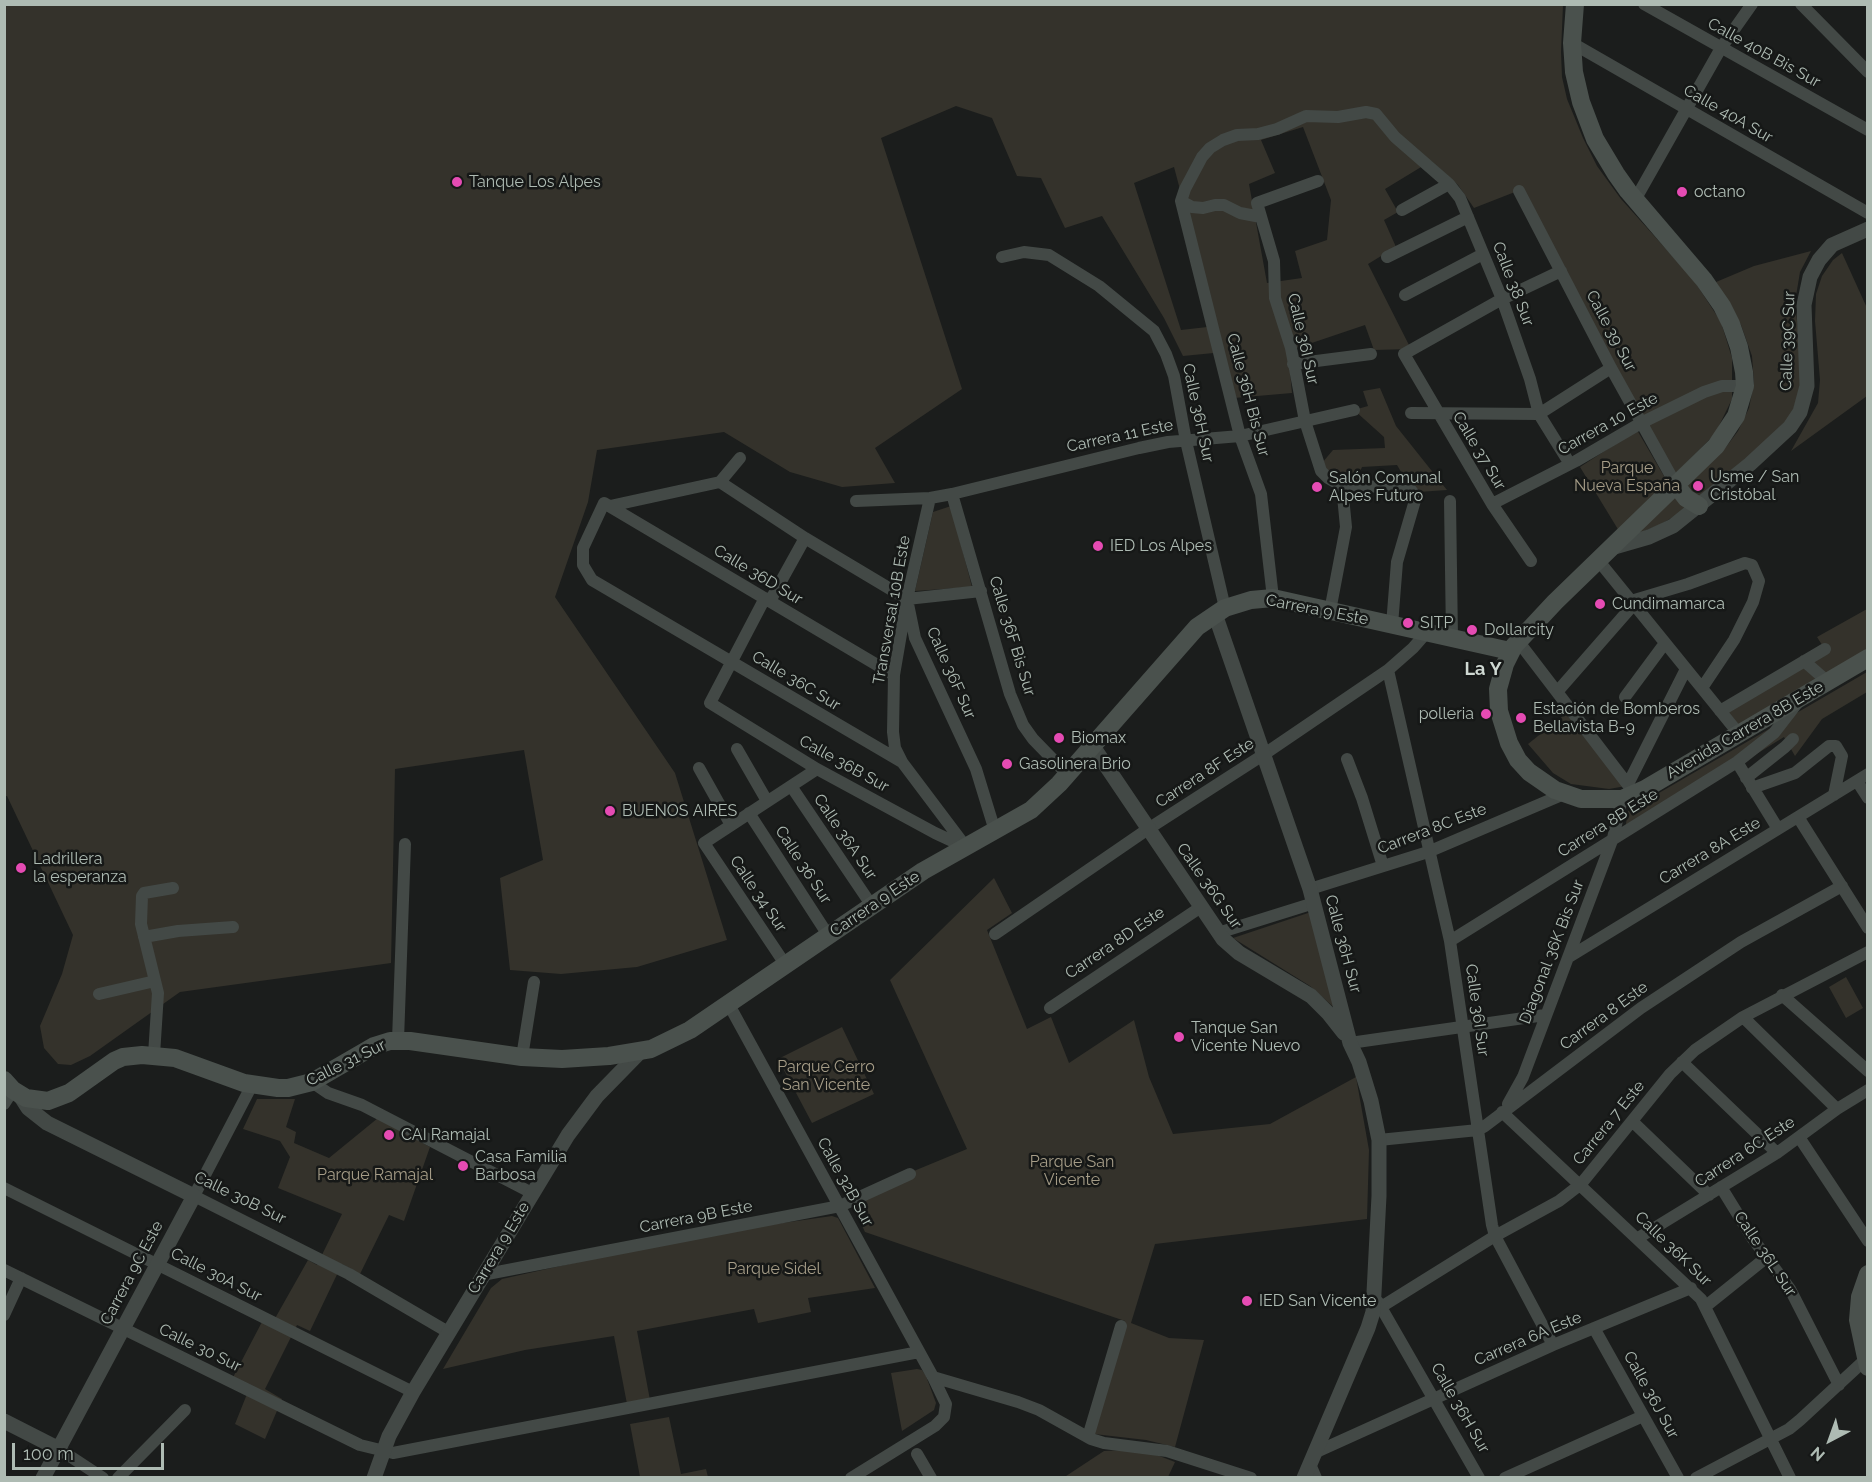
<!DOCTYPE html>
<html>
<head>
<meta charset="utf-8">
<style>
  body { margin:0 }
  #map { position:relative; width:1872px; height:1482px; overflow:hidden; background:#1b1d1c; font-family:Raleway,sans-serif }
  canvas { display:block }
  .frame { position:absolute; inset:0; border:6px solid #aebbb3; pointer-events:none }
  .north { position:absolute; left:1800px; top:1410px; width:60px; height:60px; -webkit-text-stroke:4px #161817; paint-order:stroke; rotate:221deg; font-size:16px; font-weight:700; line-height:24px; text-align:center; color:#aebbb3 }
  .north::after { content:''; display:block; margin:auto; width:21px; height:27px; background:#aebbb3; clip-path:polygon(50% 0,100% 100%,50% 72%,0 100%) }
  .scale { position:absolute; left:12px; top:1443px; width:152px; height:27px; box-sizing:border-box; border:3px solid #aebbb3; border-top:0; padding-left:8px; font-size:18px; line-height:21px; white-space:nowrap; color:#aebbb3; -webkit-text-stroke:4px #161817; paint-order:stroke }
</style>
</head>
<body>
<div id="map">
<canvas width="1872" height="1482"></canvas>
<div class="frame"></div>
<div class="north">N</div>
<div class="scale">100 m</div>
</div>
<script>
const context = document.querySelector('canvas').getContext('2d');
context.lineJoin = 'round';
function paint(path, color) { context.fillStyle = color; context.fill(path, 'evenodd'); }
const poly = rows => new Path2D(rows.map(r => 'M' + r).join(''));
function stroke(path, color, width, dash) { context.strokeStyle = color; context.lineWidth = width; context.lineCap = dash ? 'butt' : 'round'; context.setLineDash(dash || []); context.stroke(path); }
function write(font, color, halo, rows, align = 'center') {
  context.font = font + ' Raleway,sans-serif'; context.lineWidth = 5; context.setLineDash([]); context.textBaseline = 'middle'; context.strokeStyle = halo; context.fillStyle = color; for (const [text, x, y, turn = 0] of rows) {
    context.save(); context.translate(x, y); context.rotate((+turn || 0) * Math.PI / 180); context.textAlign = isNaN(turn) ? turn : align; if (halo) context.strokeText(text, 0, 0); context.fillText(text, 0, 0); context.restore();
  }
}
const green = poly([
  [4,5,1563,5,1561,52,1562,77,1567,99,1583,138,1597,166,1621,199,1693,279,1721,322,1732,358,1732,399,1715,434,1674,475,1520,190,1474,208,1458,185,1431,161,1385,189,1398,212,1384,220,1396,247,1368,264,1411,349,1374,350,1365,325,1288,351,1292,393,1234,398,1224,352,1183,356,1164,318,1102,216,1065,228,1041,178,1017,176,992,118,956,106,881,138,962,389,875,448,895,483,842,487,790,472,724,432,597,450,588,502,555,597,675,773,727,940,637,967,561,974,510,970,500,878,543,860,524,750,395,769,391,963,180,992,90,1056,71,1065,58,1064,44,1048,40,1026,62,974,73,935,7,796,5,796],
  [1303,127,1331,200,1327,240,1295,251,1302,278,1267,283,1249,184,1275,173,1261,140],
  [1174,167,1216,325,1216,326,1181,330,1134,183],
  [1811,251,1800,272,1795,302,1803,376,1791,418,1778,433,1677,515,1659,525,1630,537,1726,447,1738,431,1749,408,1754,383,1752,356,1741,325,1716,282,1754,266],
  [1842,253,1867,308,1867,396,1791,451,1818,403,1820,380,1815,321,1816,294,1822,276,1833,260],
  [1380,388,1396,426,1447,490,1418,492,1407,482,1397,465,1362,467,1356,481,1347,481,1334,478,1322,463,1333,450,1385,448,1384,437,1354,410,1368,406,1363,391],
  [1637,430,1668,483,1619,531,1580,467],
  [951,506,972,587,915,591,933,512],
  [1867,609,1867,649,1740,728,1725,708,1824,648,1817,637],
  [1867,672,1867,692,1822,719,1795,756,1784,737,1624,836,1628,811],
  [1568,712,1626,786,1609,789,1571,784,1553,773,1528,744],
  [994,878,1012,913,987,930,1027,1029,1051,1017,1069,1063,1134,1020,1149,1077,1173,1134,1270,1124,1356,1077,1369,1150,1367,1219,1155,1244,1131,1323,1169,1338,1204,1340,1175,1447,1146,1440,1094,1434,1125,1321,865,1232,852,1205,909,1173,967,1149,890,980],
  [1311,912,1338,1011,1310,986,1233,938],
  [1846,977,1863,1008,1846,1018,1829,987],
  [842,1027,874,1094,812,1123,778,1059],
  [257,1099,295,1099,286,1127,296,1132,294,1143,329,1158,378,1118,430,1147,404,1221,389,1215,360,1274,342,1264,310,1331,297,1325,265,1389,282,1399,265,1439,235,1424,247,1394,229,1385,264,1318,273,1322,308,1260,317,1265,342,1214,278,1188,290,1157,280,1141,243,1129],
  [832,1216,838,1218,875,1288,808,1298,811,1312,758,1323,754,1309,637,1331,650,1400,627,1404,614,1336,525,1350,443,1369,491,1288,502,1279,587,1260,768,1225],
  [917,1369,922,1370,926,1376,936,1403,934,1410,902,1431,891,1373],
  [669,1417,681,1474,706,1469,708,1477,640,1477,630,1424],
  [1125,1450,1149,1452,1175,1462,1168,1477,1063,1478,1104,1451]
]);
const minor = poly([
  [1644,4,1868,130],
  [1801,4,1868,72],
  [1572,43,1868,213],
  [1318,181,1257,203,1274,261,1275,298,1291,348,1305,421,1321,471,1328,478,1342,486,1405,487,1411,490,1416,497,1397,562,1392,625],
  [1519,191,1611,368,1676,485],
  [1635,200,1721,48,1752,4],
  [1181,201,1185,189,1202,157,1210,148,1223,140,1237,135,1258,134,1277,129,1306,116,1338,117,1366,112,1376,114,1395,137,1449,184,1460,198,1502,299,1530,379,1539,414,1570,464],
  [1181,201,1240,436,1261,494,1273,598],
  [1181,201,1192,207,1203,208,1215,205,1224,205,1240,213,1261,217],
  [1402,210,1449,184],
  [1002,257,1024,252,1049,255,1099,286,1154,331,1166,354,1174,376,1186,441,1225,608],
  [1387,257,1468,217],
  [1405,295,1483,254],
  [1293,364,1371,354],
  [1411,413,1539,414,1611,368],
  [720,482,805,538,907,599,915,638,976,769,995,831],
  [952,494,1010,694,1023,725,1033,739,1067,774],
  [856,501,930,498,952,494,1139,448,1168,442,1240,436,1354,410],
  [1450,501,1452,638],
  [1492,504,1576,461,1641,423,1704,392,1722,386,1745,386],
  [610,506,720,482,740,458],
  [1598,560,1739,734],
  [1531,561,1492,504,1404,354,1502,299,1561,271],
  [765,598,710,703,817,769,935,833,963,846],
  [907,599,981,591],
  [770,601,805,538],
  [1631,601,1688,584,1745,563,1752,565,1759,581,1753,602,1734,640,1702,688],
  [1330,611,1346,527,1342,486],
  [1518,641,1635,794],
  [1804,661,1828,682],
  [1388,670,1450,941,1492,1225,1495,1236,1553,1345],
  [894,675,604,503,583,548,583,565,592,580,902,762,966,847],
  [1557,692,1634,604],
  [1625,697,1665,643],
  [1720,711,1825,649],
  [737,749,767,801],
  [1347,759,1362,798,1383,866],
  [902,762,895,748,893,732,894,675,907,599,930,498],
  [1737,762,1778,829],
  [699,768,731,825],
  [1746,778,1785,747,1793,739],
  [1857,781,1868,798],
  [1628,784,1686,669],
  [791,786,872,906],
  [1752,788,1795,773,1829,746,1836,746,1842,756,1834,795],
  [749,813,828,935],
  [1798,817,1868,928],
  [1310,889,1428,852,1564,794],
  [1218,933,1314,903],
  [995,934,1148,829,1263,755,1388,670,1413,648,1427,632],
  [144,937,178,931,233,927],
  [1450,941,1737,762,1774,733,1798,702],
  [1569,957,1868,774],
  [785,964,704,843,817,769],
  [99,994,155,981],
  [1782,995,1868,1071],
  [728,1003,933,1377,946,1404,944,1417,935,1426,851,1478],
  [1050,1008,1201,907],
  [1743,1017,1837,1109],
  [398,1040,405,844],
  [1350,1043,1545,1015],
  [154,1055,158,993,141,924,142,896,144,893,173,888],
  [522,1057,534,982],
  [1682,1062,1777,1153],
  [312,1082,328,1093,362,1105,532,1193],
  [252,1085,194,1196,349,1274,448,1332],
  [4,1104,13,1090],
  [1508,1104,1523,1077,1613,838,1622,799],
  [1502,1112,1701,1299,1790,1478],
  [1632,1121,1709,1195],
  [1799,1137,1868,1241],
  [1379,1140,1478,1130,1485,1126,1641,1008,1741,942,1842,886],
  [1721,1187,1753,1239,1790,1289,1839,1385],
  [4,1188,413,1392],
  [1638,1238,1777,1153,1837,1109,1868,1090],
  [4,1270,360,1445,393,1453,919,1352],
  [482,1275,840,1206,910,1174],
  [1378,1302,1479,1478],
  [1706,1306,1767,1257],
  [1373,1312,1495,1236,1559,1201,1581,1184,1670,1074,1695,1050,1743,1017,1868,952],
  [4,1315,21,1278],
  [1594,1328,1678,1478],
  [933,1377,1018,1402,1039,1410,1091,1439,1104,1443,1167,1451,1251,1478],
  [1088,1437,1121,1326],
  [59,1449,103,1478],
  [1314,1453,1553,1345,1691,1288],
  [917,1454,931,1478],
  [1310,1464,1316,1478],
  [118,1478,185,1410],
  [1505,1478,1643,1416],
  [1696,1478,1789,1429,1800,1420,1866,1359]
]);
const tertiary = poly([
  [1611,548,1649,537,1673,526,1750,464,1790,427,1800,412,1807,386,1804,305,1810,277,1819,260,1832,245,1868,229],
  [1215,614,1310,889,1350,1043,1359,1062,1371,1101,1379,1140,1379,1196,1373,1312,1368,1328,1304,1478],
  [1092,745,1223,939,1239,953,1311,996,1329,1014,1344,1033],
  [19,1094,28,1108,47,1123,194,1196,43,1478],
  [4,1421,59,1449],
  [374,1478,389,1436,413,1392,568,1135,597,1096,640,1052]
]);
const secondary = poly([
  [1575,4,1572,43,1574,72,1581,102,1595,139,1616,174,1628,191,1704,280,1722,306,1731,324,1739,347,1744,372,1745,386,1736,416,1716,446,1555,602,1514,646,1505,664,1498,689,1499,711,1509,743,1518,760,1529,772,1555,790,1581,799,1622,799,1645,789,1868,658],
  [1676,485,1686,498,1699,506],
  [4,1080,13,1090,26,1098,48,1101,69,1093,114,1061,123,1057,142,1055,175,1058,244,1083,278,1088,288,1088,312,1082,374,1046,390,1041,410,1041,522,1057,562,1059,609,1056,651,1049,690,1030,923,871,1031,810,1059,784,1197,627,1225,608,1251,600,1273,598,1510,651],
  [1868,1274,1860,1297,1858,1320,1868,1367]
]);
const markers = [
  [457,182,6,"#e54bb3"],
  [1682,192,6,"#e54bb3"],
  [1698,486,6,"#e54bb3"],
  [1317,487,6,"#e54bb3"],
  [1098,546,6,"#e54bb3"],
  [1600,604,6,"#e54bb3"],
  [1408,623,6,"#e54bb3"],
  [1472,630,6,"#e54bb3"],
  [1486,714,6,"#e54bb3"],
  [1521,718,6,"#e54bb3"],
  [1059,738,6,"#e54bb3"],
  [1007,764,6,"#e54bb3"],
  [610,811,6,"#e54bb3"],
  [21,868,6,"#e54bb3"],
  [1179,1037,6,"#e54bb3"],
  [389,1135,6,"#e54bb3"],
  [463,1166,6,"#e54bb3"],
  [1247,1301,6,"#e54bb3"]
];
const streetNames = [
  ["Calle 40B Bis Sur",1764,53,29],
  ["Calle 40A Sur",1728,114,30],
  ["Calle 38 Sur",1513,284,69],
  ["Calle 39 Sur",1611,331,62],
  ["Calle 36I Sur",1303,339,77],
  ["Calle 39C Sur",1788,341,-88],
  ["Calle 36H Bis Sur",1248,395,75],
  ["Calle 36H Sur",1198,413,78],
  ["Carrera 10 Este",1608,424,-29],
  ["Carrera 11 Este",1120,436,-12],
  ["Calle 37 Sur",1479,451,59],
  ["Calle 36D Sur",758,575,31],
  ["Transversal 10B Este",892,610,-80],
  ["Carrera 9 Este",1317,610,11],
  ["Calle 36F Bis Sur",1012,636,73],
  ["Calle 36F Sur",951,673,66],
  ["Calle 36C Sur",796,681,31],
  ["Avenida Carrera 8B Este",1745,730,-30],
  ["Calle 36B Sur",844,764,29],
  ["Carrera 8F Este",1205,773,-33],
  ["Carrera 8B Este",1608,823,-32],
  ["Carrera 8C Este",1432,829,-21],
  ["Calle 36A Sur",845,837,56],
  ["Carrera 8A Este",1710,851,-31],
  ["Calle 36 Sur",803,865,57],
  ["Calle 36G Sur",1209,886,55],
  ["Calle 34 Sur",758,894,56],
  ["Carrera 9 Este",875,904,-34],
  ["Carrera 8D Este",1115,943,-34],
  ["Calle 36H Sur",1343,944,75],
  ["Diagonal 36K Bis Sur",1552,952,-69],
  ["Calle 36I Sur",1477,1010,82],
  ["Carrera 8 Este",1604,1016,-36],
  ["Calle 31 Sur",346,1063,-26],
  ["Carrera 7 Este",1609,1123,-51],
  ["Carrera 6C Este",1745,1152,-33],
  ["Calle 32B Sur",845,1182,61],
  ["Calle 30B Sur",240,1198,26],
  ["Carrera 9B Este",696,1217,-11],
  ["Carrera 9 Este",499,1248,-59],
  ["Calle 36K Sur",1673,1249,44],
  ["Calle 36L Sur",1765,1254,56],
  ["Carrera 9C Este",132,1273,-62],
  ["Calle 30A Sur",216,1275,27],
  ["Carrera 6A Este",1528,1339,-23],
  ["Calle 30 Sur",200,1348,26],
  ["Calle 36J Sur",1651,1395,61],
  ["Calle 36H Sur",1460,1408,60]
];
const poiNames = [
  ["Tanque Los Alpes",469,182],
  ["octano",1694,192],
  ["Usme / San",1710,477],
  ["Cristóbal",1710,495],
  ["Salón Comunal",1329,478],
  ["Alpes Futuro",1329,496],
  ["IED Los Alpes",1110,546],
  ["Cundimamarca",1612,604],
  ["SITP",1420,623],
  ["Dollarcity",1484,630],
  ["Estación de Bomberos",1533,709],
  ["Bellavista B-9",1533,727],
  ["polleria",1474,714,"right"],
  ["Biomax",1071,738],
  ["Gasolinera Brio",1019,764],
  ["BUENOS AIRES",622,811],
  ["Ladrillera",33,859],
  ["la esperanza",33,877],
  ["Tanque San",1191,1028],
  ["Vicente Nuevo",1191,1046],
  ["CAI Ramajal",401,1135],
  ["Casa Familia",475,1157],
  ["Barbosa",475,1175],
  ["IED San Vicente",1259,1301]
];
const parkNames = [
  ["Parque",1627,468],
  ["Nueva España",1627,486],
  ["Parque Cerro",826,1067],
  ["San Vicente",826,1085],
  ["Parque San",1072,1162],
  ["Vicente",1072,1180],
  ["Parque Ramajal",375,1175],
  ["Parque Sidel",774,1269]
];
const neighbourhoodNames = [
  ["La Y",1483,670]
];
paint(green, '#34322b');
stroke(minor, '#434946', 12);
stroke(tertiary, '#434946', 15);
stroke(secondary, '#4a514d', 18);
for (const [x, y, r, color] of markers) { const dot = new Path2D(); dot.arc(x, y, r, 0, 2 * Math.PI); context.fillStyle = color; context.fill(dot); stroke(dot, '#161817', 2); }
write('16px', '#aebbb3', '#161817', streetNames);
write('16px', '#aebbb3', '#161817', poiNames, 'left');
write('16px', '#a59c87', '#161817', parkNames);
write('bold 18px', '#cfd8d2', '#161817', neighbourhoodNames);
</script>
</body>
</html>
